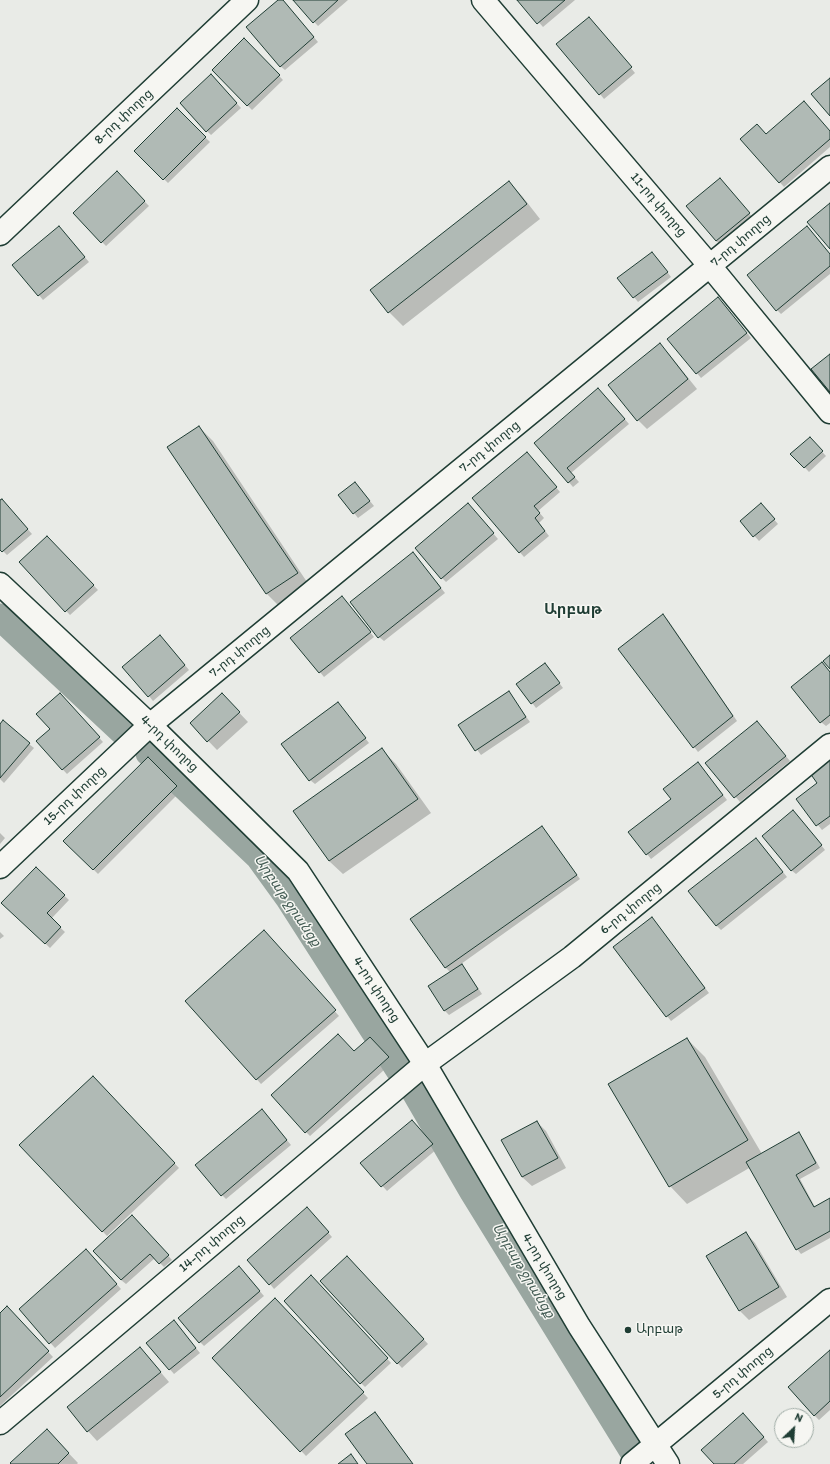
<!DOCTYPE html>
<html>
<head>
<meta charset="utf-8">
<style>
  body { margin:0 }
  #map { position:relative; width:830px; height:1464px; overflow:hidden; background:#e9ebe7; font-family:Itim,sans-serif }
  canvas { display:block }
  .north { position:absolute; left:774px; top:1408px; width:40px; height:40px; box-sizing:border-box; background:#f6f6f2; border:1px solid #a0aca6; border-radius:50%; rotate:25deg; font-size:11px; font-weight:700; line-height:16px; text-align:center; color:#1f3d34 }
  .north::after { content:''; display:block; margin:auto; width:14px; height:18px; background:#1f3d34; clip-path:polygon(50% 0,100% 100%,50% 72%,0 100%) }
</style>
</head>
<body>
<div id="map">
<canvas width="830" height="1464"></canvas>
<div class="north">N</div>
</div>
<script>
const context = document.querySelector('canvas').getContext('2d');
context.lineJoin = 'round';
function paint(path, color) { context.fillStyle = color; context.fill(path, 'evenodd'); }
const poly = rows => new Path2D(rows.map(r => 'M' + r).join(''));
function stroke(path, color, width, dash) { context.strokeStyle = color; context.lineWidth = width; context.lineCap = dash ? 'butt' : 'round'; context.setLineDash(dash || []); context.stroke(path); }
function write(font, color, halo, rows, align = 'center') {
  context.font = font + ' Itim,"Noto Sans Armenian",sans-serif'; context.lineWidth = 3; context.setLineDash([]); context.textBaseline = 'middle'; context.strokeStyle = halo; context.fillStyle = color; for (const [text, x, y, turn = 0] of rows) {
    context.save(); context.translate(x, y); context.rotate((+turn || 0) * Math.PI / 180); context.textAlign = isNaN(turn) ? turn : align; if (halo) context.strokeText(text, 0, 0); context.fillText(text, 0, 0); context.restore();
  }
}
const shadow = poly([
  [279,0,282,0,285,3,318,42,285,70,280,66],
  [294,0,348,0,318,26],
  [519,0,575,0,543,27],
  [594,23,635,73,604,99,600,94],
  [244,40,283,80,252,110,213,70],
  [215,80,241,108,211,135,207,131],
  [177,110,210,142,168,183,135,151],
  [830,132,830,147,784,187,741,139,767,135],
  [117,173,149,206,106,246,74,213],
  [509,182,522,196,540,219,403,326,389,312,371,290],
  [725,184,753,218,721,245,716,241],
  [63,232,89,262,43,300,14,265],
  [830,254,830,274,781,314,777,310],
  [657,258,671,277,638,302,619,278],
  [723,303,751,338,701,378,668,339],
  [660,345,669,354,697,389,647,429,638,420],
  [603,394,629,424,571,473,579,482,573,487,535,443],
  [199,427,213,441,311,588,281,608,267,594,169,447],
  [814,443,826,456,809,472,792,454],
  [531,458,560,492,538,511,544,518,539,523,549,536,524,557,473,498],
  [355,483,374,506,358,518,354,513],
  [0,502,6,505,32,534,7,555,0,548],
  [472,509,498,539,446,582,442,578],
  [765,509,778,524,759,541,741,521],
  [47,537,98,590,70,615,20,562],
  [417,558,445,593,384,641,379,637],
  [346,602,374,637,324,677,292,638],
  [663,615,668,620,737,721,698,752,620,649],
  [165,641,189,670,153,701,149,696],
  [545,664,563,688,536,708,518,684],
  [830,673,830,723,826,726,821,722],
  [508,692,530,722,481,755,459,725],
  [64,699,103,742,67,774,37,742,51,729],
  [338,703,369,743,315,784,310,780],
  [231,704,248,722,217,750,191,723],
  [757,722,790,761,740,802,707,763],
  [0,726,29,744,34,748,4,783,0,779],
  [382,750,396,764,431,813,343,874,329,861],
  [830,754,830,824,822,830,797,799,819,783],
  [148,758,181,791,98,874,65,841],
  [702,768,727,800,651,859,647,854],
  [798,816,825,850,796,874,791,870],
  [542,827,580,879,461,964,466,970,482,994,449,1015,445,1011,429,986,451,973,445,967],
  [0,833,5,838,0,844],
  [760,843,787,877,721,930,716,925],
  [36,869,69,900,51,919,65,932,50,948,3,903],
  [656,923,709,993,671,1021,667,1016],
  [0,932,4,936,0,939],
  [268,936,339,1016,261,1084,186,1001],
  [687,1039,705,1057,762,1154,798,1133,803,1138,820,1168,800,1179,815,1207,830,1199,830,1238,801,1254,797,1249,751,1167,687,1204,670,1186],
  [375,1043,393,1062,310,1136,306,1132],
  [93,1078,179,1168,107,1236,21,1145],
  [266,1115,291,1145,226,1199,222,1195],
  [537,1122,546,1131,566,1168,532,1186,522,1177,502,1140],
  [417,1125,437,1149,387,1191,362,1163],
  [311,1213,332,1237,274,1289,270,1284],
  [137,1221,172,1260,164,1267,155,1258,126,1284,121,1280],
  [746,1233,755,1243,787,1297,749,1320,739,1310],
  [91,1255,121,1289,55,1348,20,1309],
  [352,1262,428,1344,402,1368,322,1281],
  [243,1272,264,1296,204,1346,200,1342],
  [315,1281,391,1363,365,1387,361,1383],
  [275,1300,368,1398,306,1456,213,1358],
  [7,1308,53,1357,0,1406,0,1314],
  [178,1326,200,1353,174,1374,147,1343],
  [140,1348,169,1382,97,1441,88,1431],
  [830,1351,830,1410,819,1420,814,1415],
  [375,1413,379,1418,413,1464,369,1464],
  [747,1418,768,1442,743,1464,715,1464],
  [56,1440,78,1463,77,1464,13,1464]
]);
const canal = poly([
  [0,617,123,732],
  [149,753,259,857,288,897,399,1070],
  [415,1092,473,1192,632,1450]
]);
const building = poly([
  [278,0,283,0,314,37,280,67,246,27,278,0],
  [293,0,338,0,313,23,293,0],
  [517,0,565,0,537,24,517,0],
  [589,17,632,67,599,95,556,44,589,17],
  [244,38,280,75,247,106,212,70,244,38],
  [211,74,237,103,206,132,180,103,211,74],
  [830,78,830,116,811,94,830,78],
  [804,101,830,131,830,139,779,183,740,139,757,124,766,134,804,101],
  [177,108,206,137,163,180,134,151,177,108],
  [117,171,145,201,101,243,73,213,117,171],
  [720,178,750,213,716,241,686,206,720,178],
  [509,181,527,204,388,313,370,290,509,181],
  [830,203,830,249,807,222,830,203],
  [59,226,85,257,38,296,12,265,59,226],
  [807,226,830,254,830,266,776,311,747,275,807,226],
  [652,252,668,272,633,298,617,278,652,252],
  [718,297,747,333,696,374,667,339,718,297],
  [660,343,688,379,637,421,608,385,660,343],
  [830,354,830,392,811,369,830,354],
  [598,388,625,419,567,468,575,477,568,483,534,443,598,388],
  [199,426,298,573,266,594,167,447,199,426],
  [810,437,823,451,804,468,790,454,810,437],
  [527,452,557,487,534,506,540,513,535,518,545,531,519,553,472,498,527,452],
  [355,482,370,501,353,514,338,495,355,482],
  [2,499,28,529,2,552,0,550,0,500,2,499],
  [468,503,494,533,441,579,415,548,468,503],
  [761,503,775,519,753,537,740,521,761,503],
  [47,536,94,585,65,612,19,562,47,536],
  [413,552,441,588,378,638,350,602,413,552],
  [342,596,371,632,319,673,290,638,342,596],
  [663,614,733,716,693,748,618,649,663,614],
  [160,635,185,665,148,697,122,667,160,635],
  [830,655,830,669,823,661,830,655],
  [822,662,830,672,830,715,820,723,791,687,822,662],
  [545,663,560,683,531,704,516,684,545,663],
  [509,691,526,717,475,751,458,725,509,691],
  [60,693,100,737,62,770,36,741,50,729,36,714,60,693],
  [222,693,240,712,207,742,190,723,222,693],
  [338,702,366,738,309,781,281,744,338,702],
  [3,720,30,743,0,778,0,724,3,720],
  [757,721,786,756,734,798,705,763,757,721],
  [382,748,418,799,329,861,293,811,382,748],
  [830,752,830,816,816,826,796,799,817,783,807,769,830,752],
  [148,757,177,786,93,870,63,841,148,757],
  [698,762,723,795,646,855,628,832,671,799,663,789,698,762],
  [793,810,822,845,791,871,762,836,793,810],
  [542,826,577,875,445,968,410,919,542,826],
  [756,838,783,872,716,926,688,891,756,838],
  [36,867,65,895,47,913,61,927,45,944,1,903,36,867],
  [652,917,705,988,666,1017,613,947,652,917],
  [264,930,336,1010,256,1080,185,1001,264,930],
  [462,964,478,989,444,1011,428,986,462,964],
  [338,1034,354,1051,370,1037,389,1057,305,1133,271,1095,338,1034],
  [687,1038,748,1140,669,1187,608,1084,687,1038],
  [93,1076,175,1163,102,1232,19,1145,93,1076],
  [262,1109,287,1140,221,1196,195,1165,262,1109],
  [412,1120,433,1144,381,1187,360,1163,412,1120],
  [537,1121,558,1158,522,1177,501,1140,537,1121],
  [799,1132,816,1163,796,1175,814,1207,830,1198,830,1231,796,1250,746,1162,799,1132],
  [307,1207,329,1232,269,1285,247,1260,307,1207],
  [132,1215,169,1255,159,1264,150,1254,121,1280,93,1251,132,1215],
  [746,1232,779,1287,739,1311,706,1256,746,1232],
  [86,1249,117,1284,49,1344,19,1309,86,1249],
  [347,1256,424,1339,397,1364,320,1281,347,1256],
  [239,1266,260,1291,199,1343,178,1318,239,1266],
  [311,1275,388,1358,360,1384,284,1301,311,1275],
  [275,1298,364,1392,300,1452,212,1358,275,1298],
  [7,1306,49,1351,0,1397,0,1313,7,1306],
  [174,1320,196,1348,169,1370,146,1343,174,1320],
  [140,1347,161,1372,87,1432,67,1407,140,1347],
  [830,1350,830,1401,814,1416,788,1387,830,1350],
  [375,1412,413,1464,367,1464,345,1434,375,1412],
  [743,1413,764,1437,734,1464,714,1464,701,1450,743,1413],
  [47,1429,69,1453,58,1464,11,1464,10,1463,47,1429],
  [351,1454,358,1464,338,1464,351,1454]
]);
const minor = poly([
  [483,0,710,266,830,412],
  [0,234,247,0],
  [0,867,150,725,830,167],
  [0,1423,425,1064,572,957,830,745],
  [632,1464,830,1300]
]);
const major = poly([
  [0,584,150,725,298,871,425,1064,579,1326,668,1464]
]);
const markers = [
  [628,1330,4,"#1f3d34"]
];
const streetNames = [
  ["8-րդ փողոց",124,117,-43],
  ["11-րդ փողոց",658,205,50],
  ["7-րդ փողոց",741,241,-40],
  ["7-րդ փողոց",490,447,-39],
  ["7-րդ փողոց",240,652,-39],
  ["4-րդ փողոց",169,744,44],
  ["15-րդ փողոց",75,796,-43],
  ["6-րդ փողոց",631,909,-39],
  ["4-րդ փողոց",376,990,57],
  ["14-րդ փողոց",212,1244,-40],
  ["4-րդ փողոց",544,1267,59],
  ["5-րդ փողոց",743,1373,-40]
];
const poiNames = [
  ["Արբաթ",636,1330]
];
const waterNames = [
  ["Արբաթ ջրանցք",287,901,56],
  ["Արբաթ ջրանցք",523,1271,59]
];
const quarterNames = [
  ["Արբաթ",573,610]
];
paint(shadow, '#0003');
stroke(canal, '#99a6a0', 27);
paint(building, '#b0bab5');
stroke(building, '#1f3d34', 1);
stroke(minor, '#1f3d34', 25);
stroke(major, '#1f3d34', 25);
stroke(minor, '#f6f6f2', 22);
stroke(major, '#f6f6f2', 22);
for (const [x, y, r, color] of markers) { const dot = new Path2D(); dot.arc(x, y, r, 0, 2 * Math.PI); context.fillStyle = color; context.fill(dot); stroke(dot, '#f6f6f2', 1.5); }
write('13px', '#1f3d34', '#f6f6f2', streetNames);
write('13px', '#1f3d34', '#f6f6f2', poiNames, 'left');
write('italic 14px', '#445c54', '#f6f6f2', waterNames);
write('bold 15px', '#1f3d34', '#f6f6f2', quarterNames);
</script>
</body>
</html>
